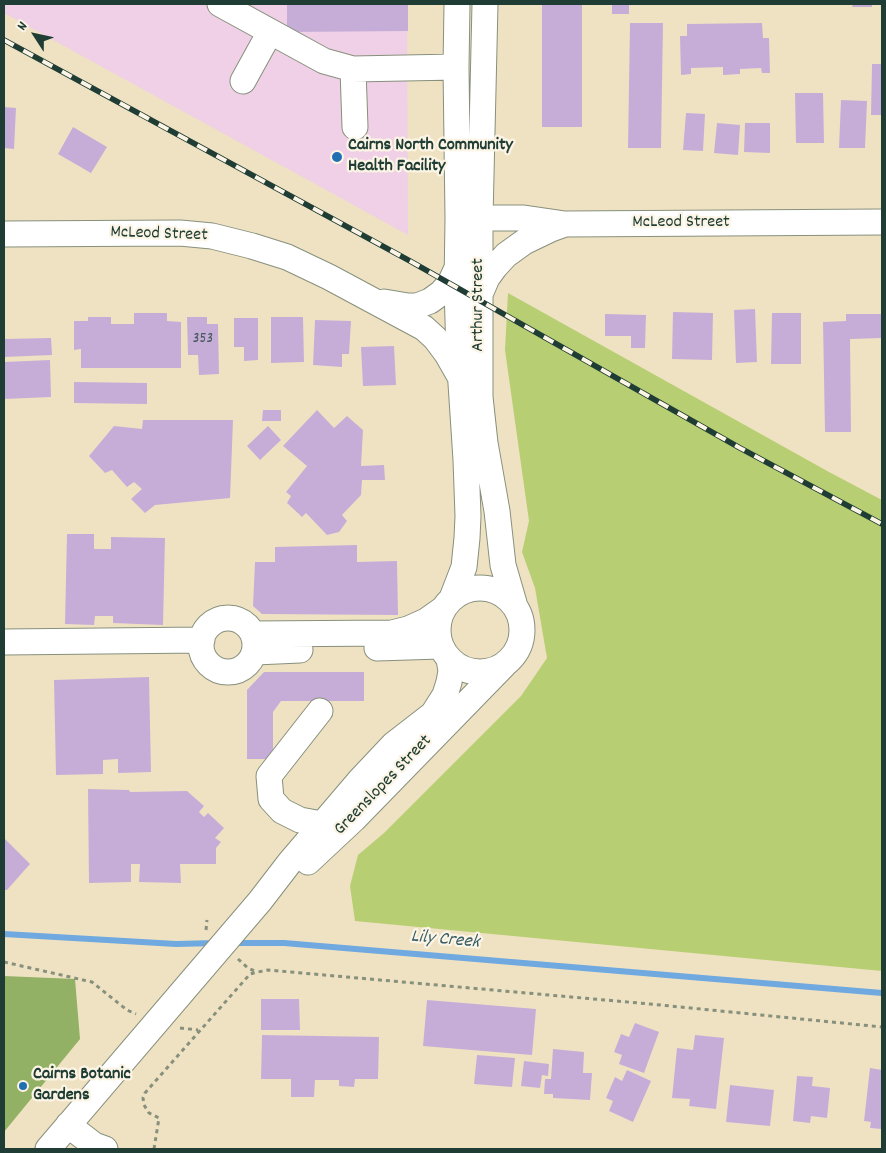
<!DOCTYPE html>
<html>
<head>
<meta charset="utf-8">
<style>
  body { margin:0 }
  #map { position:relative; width:886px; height:1153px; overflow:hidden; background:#efe2c3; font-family:Dekko,sans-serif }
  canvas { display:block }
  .frame { position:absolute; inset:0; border:5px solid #1f3d34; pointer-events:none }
  .north { position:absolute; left:10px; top:10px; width:50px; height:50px; -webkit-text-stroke:4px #fcf5e5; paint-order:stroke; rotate:305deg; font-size:14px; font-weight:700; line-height:20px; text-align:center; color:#1f3d34 }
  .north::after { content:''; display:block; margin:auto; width:18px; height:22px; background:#1f3d34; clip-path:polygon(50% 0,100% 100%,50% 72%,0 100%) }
</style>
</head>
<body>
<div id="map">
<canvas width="886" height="1153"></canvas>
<div class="frame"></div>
<div class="north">N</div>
</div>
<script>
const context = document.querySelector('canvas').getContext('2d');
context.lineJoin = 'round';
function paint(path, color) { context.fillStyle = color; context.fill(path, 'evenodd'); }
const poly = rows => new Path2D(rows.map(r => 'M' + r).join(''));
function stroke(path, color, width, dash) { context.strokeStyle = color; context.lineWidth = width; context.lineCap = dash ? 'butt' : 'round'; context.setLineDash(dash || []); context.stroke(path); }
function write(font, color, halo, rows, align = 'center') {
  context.font = font + ' Dekko,sans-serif'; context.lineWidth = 4.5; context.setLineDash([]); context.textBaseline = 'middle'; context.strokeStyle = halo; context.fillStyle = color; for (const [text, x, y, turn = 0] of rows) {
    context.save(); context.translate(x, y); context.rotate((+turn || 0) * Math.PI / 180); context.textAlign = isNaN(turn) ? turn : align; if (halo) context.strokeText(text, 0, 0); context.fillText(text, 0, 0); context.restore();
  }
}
const built = poly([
  [4,4,407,4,408,235,4,13]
]);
const green = poly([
  [508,293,829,472,882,500,882,971,355,921,350,886,358,855,384,833,521,696,547,658,535,588,522,552,529,521,505,350]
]);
const forest = poly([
  [4,976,75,979,80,1039,4,1132]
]);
const stream = poly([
  [4,934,176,944,216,943],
  [233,943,284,943,882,993]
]);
const building = poly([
  [287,4,408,4,408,31,287,32],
  [542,4,582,4,582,127,542,127],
  [612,4,629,4,629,14,612,14],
  [853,4,872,4,872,7,852,7],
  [630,23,663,23,661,148,628,148],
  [762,23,763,38,769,38,770,73,762,73,761,68,740,69,740,74,723,75,723,67,691,68,691,74,681,75,680,36,687,36,687,24],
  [872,64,882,64,882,115,871,115],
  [795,93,823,93,824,143,796,143],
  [841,100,867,101,865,148,839,148],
  [4,107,16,108,14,149,4,148],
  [686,113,705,114,703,151,683,150],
  [717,123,740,125,738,155,714,153],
  [745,123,770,123,770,153,744,152],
  [73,127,107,147,91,173,58,154],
  [755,309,757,362,736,363,734,310],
  [673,312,713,313,712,360,672,359],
  [134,313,167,313,167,321,181,322,181,368,81,368,81,349,74,350,74,321,88,321,88,317,111,317,111,324,134,324],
  [772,313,801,313,801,364,771,364],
  [605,314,646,315,645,348,631,348,631,336,605,336],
  [846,314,882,314,882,338,850,339,851,432,825,432,823,322,846,321],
  [187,317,207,317,207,324,218,324,219,374,199,375,198,355,188,355],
  [271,317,303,317,304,362,271,363],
  [234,318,258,318,258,360,244,361,244,347,234,347],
  [315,320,351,321,349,354,342,354,342,367,313,365],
  [51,338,52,355,4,357,4,339],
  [394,346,396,385,363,386,361,347],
  [50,360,51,397,4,399,4,362],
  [74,382,147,383,147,404,74,403],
  [263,410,281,410,281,421,262,421],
  [317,410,334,428,347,416,363,430,361,466,384,465,385,480,362,480,361,495,342,515,347,521,339,532,327,535,306,513,302,517,287,503,291,496,286,492,307,466,283,446],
  [143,420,233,420,230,498,155,505,145,513,131,499,142,489,134,482,127,487,112,470,105,473,89,456,114,426,142,429],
  [268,426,281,440,260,460,247,446],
  [67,534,94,534,94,549,111,549,111,537,165,538,163,625,113,623,113,616,95,616,94,625,65,624],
  [357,545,357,562,397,561,398,615,262,614,253,606,255,562,275,562,275,547],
  [264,672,364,672,364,701,281,701,273,712,273,759,247,759,247,690],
  [149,677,151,772,118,773,118,759,103,760,103,774,56,775,54,680],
  [88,789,129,790,130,792,187,791,204,806,199,812,204,817,208,813,224,828,215,838,221,842,216,848,216,864,180,864,181,883,139,882,140,864,131,864,131,882,89,883],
  [4,838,30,864,7,890,4,890],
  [261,999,299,999,300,1030,261,1030],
  [427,1000,536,1009,532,1055,423,1046],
  [635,1023,659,1032,644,1073,619,1064,622,1055,614,1052,621,1034,629,1037],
  [262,1035,379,1037,378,1079,355,1079,354,1087,339,1086,339,1080,315,1080,314,1097,291,1097,291,1079,261,1079],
  [695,1035,724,1038,716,1109,689,1106,690,1099,672,1098,677,1048,693,1050],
  [553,1049,584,1052,583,1073,592,1073,590,1100,553,1098,553,1094,544,1094,545,1079,551,1079],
  [477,1055,515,1058,512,1087,474,1084],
  [524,1061,549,1064,548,1076,542,1075,540,1088,521,1086],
  [870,1068,882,1070,882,1129,870,1128,871,1122,864,1121],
  [627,1070,651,1081,633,1122,609,1111,613,1101,606,1098,615,1077,622,1081],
  [797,1076,813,1077,812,1086,830,1088,827,1118,811,1116,810,1123,793,1121],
  [730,1085,774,1090,770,1126,726,1122]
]);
const path = poly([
  [206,930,207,920],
  [238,959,248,968,257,972],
  [4,962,92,982,127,1010,136,1014],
  [180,1028,198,1030],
  [154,1149,159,1118,149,1113,144,1105,143,1098,145,1093,250,974,258,972,268,970,650,1004,882,1027]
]);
const minor = poly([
  [220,4,324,61,353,69,456,67],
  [485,4,480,218,480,397,485,443,497,511,503,565,514,603],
  [353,69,355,127],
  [243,81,270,32],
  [463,218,524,218,565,224,882,222],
  [4,234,180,233,212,236,252,246,287,257,329,277,424,328,435,338,447,354,459,375],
  [481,292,487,278,495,267,506,255,524,242,551,229,565,224],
  [384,302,408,306,417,306,430,301,441,293,450,283,457,268],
  '438 630a42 42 0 1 1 84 0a42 42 0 1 1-84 0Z',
  [452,598,464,567,467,538,468,516,466,460,459,353,457,287,458,218,456,67,457,4],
  '201 645a27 27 0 1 1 54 0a27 27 0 1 1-54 0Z',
  [253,634,392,633,408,629,426,621,443,609],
  [4,642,202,640],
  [377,648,440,646],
  [255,652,300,650],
  [320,711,269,776,271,799,282,811,300,820,322,824,332,818],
  [308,862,354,819,504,665],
  [68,1125,94,1145,105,1149],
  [48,1149,260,901,290,862,360,780,393,745,433,714,445,695,449,682,451,671,449,659]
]);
const rail = poly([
  [4,40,410,261,740,448,882,524]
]);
const markers = [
  [337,157,6,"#1f6fb2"],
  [23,1086,5,"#1f6fb2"]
];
const numberNames = [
  ["353",203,340]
];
const poiNames = [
  ["Cairns North Community",348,147],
  ["Health Facility",348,168],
  ["Cairns Botanic",33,1076],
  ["Gardens",33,1097]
];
const streetNames = [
  ["McLeod Street",681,224],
  ["McLeod Street",159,235,2],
  ["Arthur Street",480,305,-90],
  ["Greenslopes Street",384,786,-46]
];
const waterNames = [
  ["Lily Creek",445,941,5]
];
paint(built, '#efd0e6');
paint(green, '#b8ce72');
paint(forest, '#92b164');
stroke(stream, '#6fa9df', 6);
paint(building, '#c6add8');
stroke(minor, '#87907c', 27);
stroke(path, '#87907c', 3, [4, 4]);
stroke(minor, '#fff', 25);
stroke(rail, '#1f3d34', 5.5);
stroke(rail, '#fcf5e5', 4, [11]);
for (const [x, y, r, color] of markers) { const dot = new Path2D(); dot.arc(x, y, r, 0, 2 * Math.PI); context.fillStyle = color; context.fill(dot); stroke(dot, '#fcf5e5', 2); }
write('15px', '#49595d', null, numberNames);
write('bold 18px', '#1f3d34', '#fcf5e5', poiNames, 'left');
write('18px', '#1f3d34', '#fcf5e5', streetNames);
write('italic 19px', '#375d67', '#fcf5e5', waterNames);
</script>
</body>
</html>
